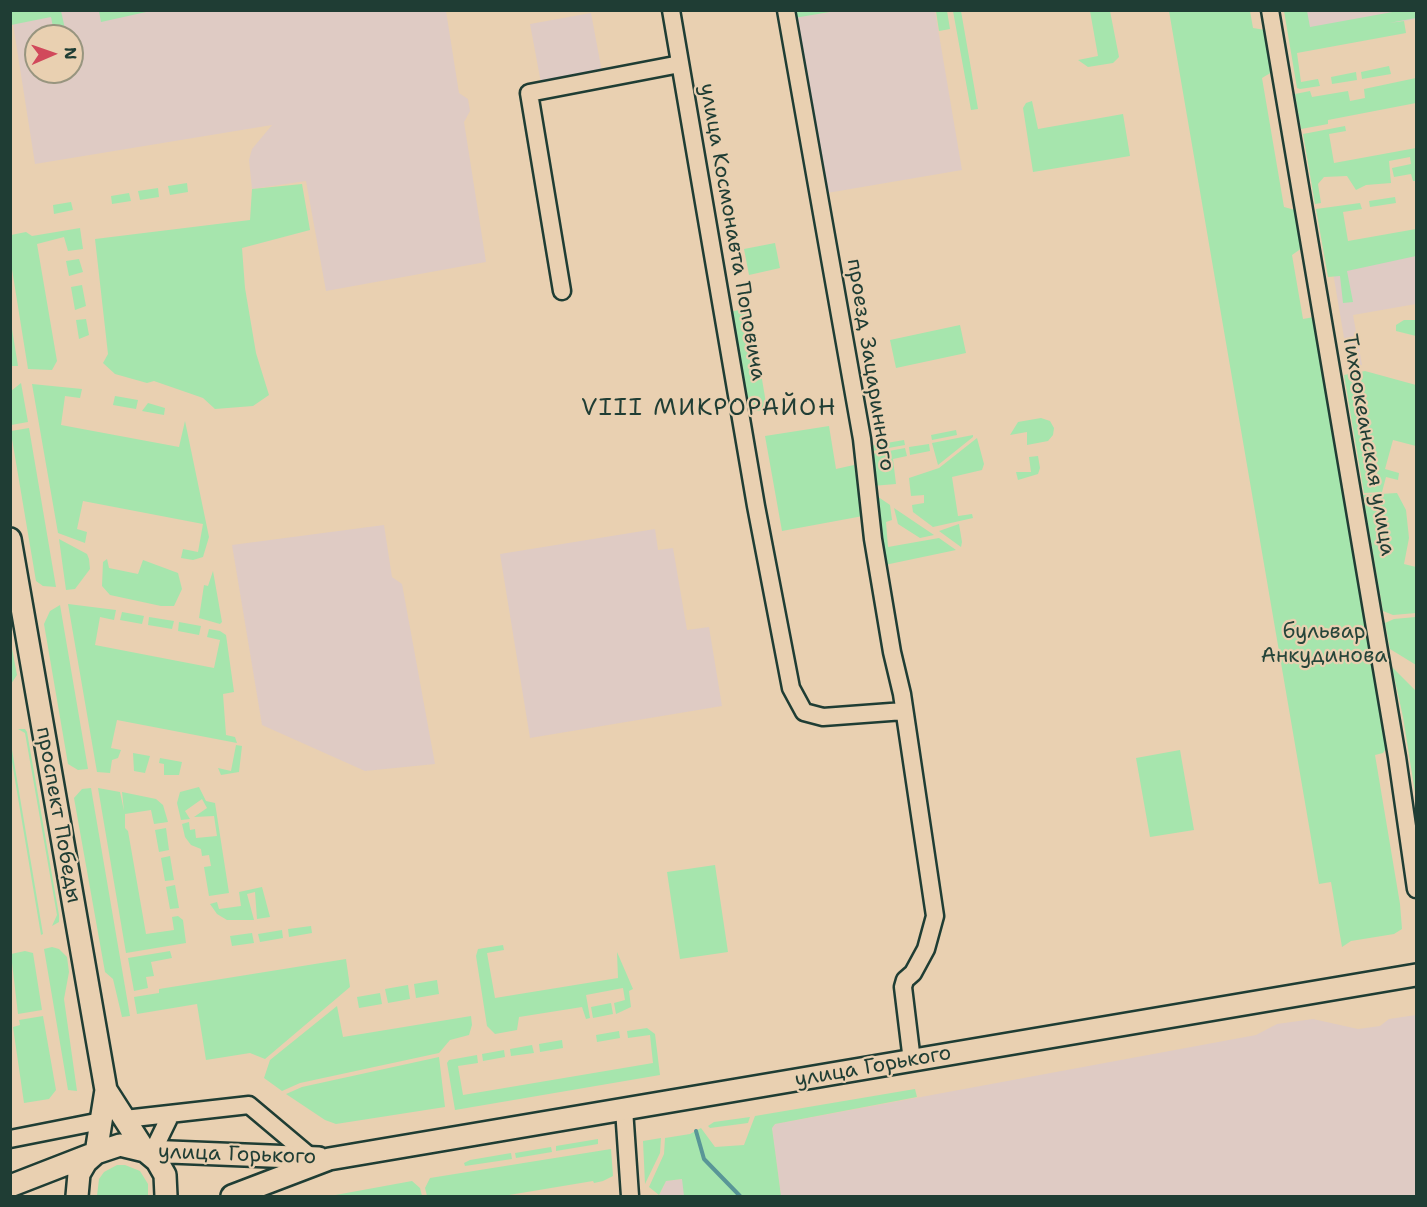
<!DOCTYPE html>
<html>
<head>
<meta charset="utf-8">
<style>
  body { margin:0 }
  #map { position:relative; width:1427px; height:1207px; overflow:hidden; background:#e9d0b1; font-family:"Shantell Sans",sans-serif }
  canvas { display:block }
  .frame { position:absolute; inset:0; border:12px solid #1f3d34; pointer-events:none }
  .north { position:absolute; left:24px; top:24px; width:60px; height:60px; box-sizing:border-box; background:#e9d0b1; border:2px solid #98957f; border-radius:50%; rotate:88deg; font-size:16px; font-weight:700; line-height:24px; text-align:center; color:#1f3d34 }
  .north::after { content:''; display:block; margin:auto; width:21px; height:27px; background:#d1495b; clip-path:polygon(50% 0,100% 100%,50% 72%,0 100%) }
</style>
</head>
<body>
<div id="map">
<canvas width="1427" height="1207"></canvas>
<div class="frame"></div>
<div class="north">N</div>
</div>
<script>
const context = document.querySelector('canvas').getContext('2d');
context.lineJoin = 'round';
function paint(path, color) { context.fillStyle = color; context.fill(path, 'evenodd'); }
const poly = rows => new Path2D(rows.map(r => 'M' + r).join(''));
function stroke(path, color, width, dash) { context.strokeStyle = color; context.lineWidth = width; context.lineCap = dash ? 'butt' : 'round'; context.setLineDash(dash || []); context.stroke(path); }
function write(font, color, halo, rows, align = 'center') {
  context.font = font + ' "Shantell Sans",sans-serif'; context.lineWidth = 4.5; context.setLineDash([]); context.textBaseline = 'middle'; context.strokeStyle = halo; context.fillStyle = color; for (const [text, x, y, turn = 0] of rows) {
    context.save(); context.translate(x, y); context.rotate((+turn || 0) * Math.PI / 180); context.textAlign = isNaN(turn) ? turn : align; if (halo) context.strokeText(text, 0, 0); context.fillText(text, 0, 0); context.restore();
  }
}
const built = poly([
  [11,11,446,11,459,93,468,99,470,111,464,122,486,262,326,291,306,181,252,189,249,160,252,149,272,125,35,164],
  [36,36,72,36,72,72,36,72],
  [837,11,935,11,962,170,827,193,797,17],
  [1295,11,1416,11,1416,19,1300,39],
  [591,13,602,72,541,83,530,24],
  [1416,240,1416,304,1353,315,1362,365,1349,367,1330,255],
  [384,525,392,577,402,584,435,764,365,771,262,725,232,545],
  [655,529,658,550,673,548,687,630,709,627,722,706,530,738,500,554],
  [1416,1015,1416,1196,781,1196,772,1128,775,1124,1256,1035,1277,1024,1313,1019,1358,1029,1380,1026,1389,1019],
  [683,1179,696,1196,659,1196,666,1181]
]);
const green = poly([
  [11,10,61,11,65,29,54,32,51,17,11,25],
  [155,10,101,22,99,11,99,10],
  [797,11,836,11,794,18],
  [936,11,947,11,950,29,939,31],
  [953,11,961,11,978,109,971,110],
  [1090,11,1110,11,1119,57,1113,63,1088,67,1078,60,1098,56],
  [1169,11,1250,11,1253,28,1265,30,1272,72,1262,78,1284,207,1295,210,1302,248,1292,255,1303,319,1314,317,1387,747,1383,753,1375,755,1400,904,1402,929,1394,934,1351,941,1342,947,1331,882,1319,884],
  [1284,11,1307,11,1310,27,1398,11,1416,11,1416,18,1389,23,1404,21,1406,33,1297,53,1301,82,1318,79,1320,86,1300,89,1297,88],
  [1389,66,1391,74,1362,79,1361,72],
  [1356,72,1357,80,1332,84,1331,77],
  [1416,78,1416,103,1328,120,1328,124,1301,129,1295,94,1310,91,1312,97,1348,91,1350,101,1365,98,1364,89],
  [1032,101,1038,129,1123,114,1130,156,1033,172,1023,108,1026,103],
  [1345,126,1346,131,1329,134,1334,163,1416,148,1416,181,1413,181,1411,174,1394,177,1392,168,1411,164,1410,157,1389,161,1391,183,1366,185,1356,190,1347,176,1324,177,1318,184,1321,203,1315,204,1303,134],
  [187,183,188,192,170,195,168,186],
  [302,184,310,230,242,248,245,288,256,353,269,395,253,406,215,409,203,398,154,381,147,383,115,374,103,363,108,354,95,239,250,220,252,189],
  [158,188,159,197,140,200,138,191],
  [129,193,131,201,112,204,111,196],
  [1395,197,1396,203,1370,207,1369,201],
  [71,202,73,210,54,214,53,205],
  [1360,203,1362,209,1343,212,1348,241,1416,229,1416,256,1347,271,1353,302,1343,303,1340,276,1328,277,1316,209],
  [80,228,83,249,68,251,64,237,37,244,57,361,52,370,28,369,11,263,11,235,26,232,32,236],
  [775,243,780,268,749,275,744,249],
  [79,259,83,272,69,276,66,261],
  [82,285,86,306,75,310,71,287],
  [750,308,767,409,746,413,729,312],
  [86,319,89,335,79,339,76,320],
  [1404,320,1416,320,1416,336,1396,331,1396,325],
  [10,323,11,323,18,366,11,366],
  [960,325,966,353,896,368,890,340],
  [1365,371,1416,385,1416,446,1393,440,1385,469,1399,473,1398,480,1386,477,1382,492,1364,493,1344,375],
  [21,383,28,422,11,425,11,391],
  [32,384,82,389,80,398,65,396,61,425,179,447,185,421,209,537,203,557,193,560,181,558,183,549,198,552,203,524,83,501,77,529,87,532,85,543,58,533],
  [115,396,138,400,136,409,113,405],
  [148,403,165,408,164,415,142,411],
  [1041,418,1050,421,1054,428,1053,435,1048,441,1027,445,1027,432,1010,435,1018,422],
  [829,426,836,469,854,465,863,516,782,531,765,436],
  [29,428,56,587,43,586,36,581,11,433,11,431],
  [956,430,957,435,932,440,931,435],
  [973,435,973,437,938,465,932,443],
  [977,438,984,464,982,470,952,477,958,516,972,514,973,518,933,527,913,512,912,505,924,503,924,495,911,496,909,478,939,468],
  [904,440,905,445,872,451,865,449,869,446],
  [929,444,930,451,910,455,909,447],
  [905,448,907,456,893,459,896,484,872,486,870,481,876,477,873,454],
  [1038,456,1040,468,1038,474,1018,480,1016,472,1031,472,1029,457],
  [871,492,890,505,892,520,886,522,888,547,939,538,956,550,880,566],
  [1397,493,1406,510,1409,538,1404,564,1416,567,1416,613,1393,615,1383,611,1363,495],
  [894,508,934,535,920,538,898,524],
  [959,524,962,542,961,547,939,531],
  [59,539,87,554,89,559,90,569,75,589,66,590],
  [107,559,109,568,138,574,143,560,178,573,182,589,174,606,161,606,110,595,102,586,103,562],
  [213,571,222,622,220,624,199,618,204,585,208,586],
  [68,604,116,610,114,620,100,617,95,645,214,668,220,640,207,637,209,629,220,631,226,635,234,692,223,694,226,735,235,737,237,743,117,720,111,748,121,750,118,758,112,760,110,773,97,772],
  [60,605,88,769,78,770,68,764,44,624,50,611],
  [122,612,144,616,142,624,120,620],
  [149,617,174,621,172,629,148,625],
  [1416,617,1416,665,1390,649,1385,623,1394,619],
  [179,622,201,626,199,635,178,631],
  [10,638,17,675,11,684,10,684],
  [1392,667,1416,691,1416,799,1403,717],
  [18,729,25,729,27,732,59,915,59,922,52,926,57,915,25,733],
  [11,744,43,934,41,935,11,756],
  [236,745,242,746,239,772,221,775,218,768,231,771],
  [1180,750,1194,830,1150,837,1136,758],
  [133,753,150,756,145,773,134,771],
  [160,758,182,762,179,775,164,775,164,764,159,763],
  [199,787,206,801,215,803,229,893,209,896,204,867,211,866,209,855,202,856,201,849,191,845,185,837,182,824,189,822,190,830,195,829,196,838,217,836,214,816,194,817,207,808,202,799,185,811,190,819,181,820,177,803,180,792],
  [91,788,130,1016,122,1017,113,979,105,972,74,798,82,789],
  [98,788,120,792,124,811,122,792,156,799,163,805,168,822,154,824,151,810,125,814,125,828,128,831,146,934,174,930,172,917,178,916,183,920,186,943,126,953],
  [166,828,169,850,159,852,155,830],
  [170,856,174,880,165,881,161,858],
  [715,865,728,952,680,959,667,872],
  [175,885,179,908,170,909,166,887],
  [262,887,270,917,257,919,255,892,247,894,254,920,227,920,217,914,210,904,217,902,219,909,241,906,239,892],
  [311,926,312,933,289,937,288,929],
  [282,930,283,938,260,942,258,934],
  [252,933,254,943,232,946,230,936],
  [503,945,504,950,487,953,495,998,618,978,617,952,633,989,629,991,631,1007,616,1014,614,1003,625,1000,623,988,586,995,590,1018,586,1019,582,1007,519,1017,517,1030,495,1034,487,1026,476,956,478,949],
  [52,947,59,949,67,957,69,972,64,999,77,1091,68,1090,44,949],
  [25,951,33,953,42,1010,18,1014,11,954],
  [170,951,172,958,151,962,154,976,146,977,148,988,134,991,128,958],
  [346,959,350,987,265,1059,250,1053,206,1060,197,1004,137,1014,134,997,159,993,159,989],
  [437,980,439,994,416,998,414,984],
  [408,985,410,999,388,1003,385,989],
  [380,993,382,1004,359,1008,357,997],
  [611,1003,613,1014,593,1018,591,1007],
  [337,1006,343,1037,471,1016,472,1025,469,1035,450,1040,439,1053,300,1083,282,1091,264,1078,270,1060],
  [43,1016,56,1090,49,1099,24,1103,13,1027,20,1025,19,1020],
  [647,1028,655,1034,660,1075,455,1110,447,1063,449,1060,477,1055,478,1063,458,1066,463,1095,653,1063,650,1035,628,1038,627,1031],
  [619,1031,620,1038,597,1042,596,1035],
  [562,1040,563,1048,540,1052,539,1044],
  [532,1045,534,1053,511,1056,510,1049],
  [504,1050,505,1057,483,1061,482,1054],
  [439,1057,445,1107,336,1124,325,1120,286,1094,302,1087],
  [915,1089,917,1097,775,1124,772,1128,781,1196,684,1196,682,1179,666,1181,659,1195,649,1187,664,1154,665,1138,690,1134,701,1128,715,1147,744,1145,755,1116],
  [750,1117,748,1123,710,1128,708,1126,714,1122],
  [661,1138,660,1153,645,1184,643,1141],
  [598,1139,598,1144,556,1151,556,1146],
  [551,1147,552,1152,516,1158,515,1153],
  [611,1149,613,1176,603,1181,594,1183,593,1181,503,1196,427,1196,425,1188,430,1178],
  [511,1153,512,1159,465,1166,464,1163,470,1160],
  [117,1165,125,1165,140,1171,148,1184,148,1196,97,1196,99,1179,104,1172],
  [412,1181,420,1188,422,1196,330,1196]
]);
const stream = poly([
  [696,1131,704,1159,740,1196]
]);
const minor = poly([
  [671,10,756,506,791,688,804,712,823,717,904,711],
  [786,10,862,439,873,539,892,652,902,694,935,916,926,949,913,973,905,980,903,987,912,1061],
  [1270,10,1397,757,1416,889],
  [562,291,529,93,680,64],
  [624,1109,630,1196],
  [125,1119,249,1105,312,1158],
  [10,1139,101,1121],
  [153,1151,171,1114]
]);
const major = poly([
  [10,539,106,1090,96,1153],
  [106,1090,145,1151],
  [145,1151,319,1158],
  [10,1186,95,1153],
  [77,1196,79,1174,86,1162,96,1153,120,1145,145,1151,157,1161,165,1175,166,1196],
  [232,1196,329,1159,1416,975]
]);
const streetNames = [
  ["улица Космонавта Поповича",732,232,80],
  ["проезд Зацаринного",870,365,81],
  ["Тихоокеанская улица",1368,445,80],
  ["проспект Победы",58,815,80],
  ["улица Горького",873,1067,-10],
  ["улица Горького",237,1155,2]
];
const parkNames = [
  ["бульвар",1324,633],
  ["Анкудинова",1324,657]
];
const quarterNames = [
  ["VIII МИКРОРАЙОН",709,409]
];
paint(built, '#dfcbc4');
paint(green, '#a6e5ad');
stroke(stream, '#599697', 4);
stroke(minor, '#1f3d34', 21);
stroke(major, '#1f3d34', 26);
stroke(minor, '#e9d0b1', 16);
stroke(major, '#e9d0b1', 21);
write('21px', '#1f3d34', '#e9d0b1', streetNames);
write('21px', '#26453a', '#e9d0b1', parkNames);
context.letterSpacing = '1.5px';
write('24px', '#1f3d34', '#e9d0b1', quarterNames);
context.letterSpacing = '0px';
</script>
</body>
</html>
